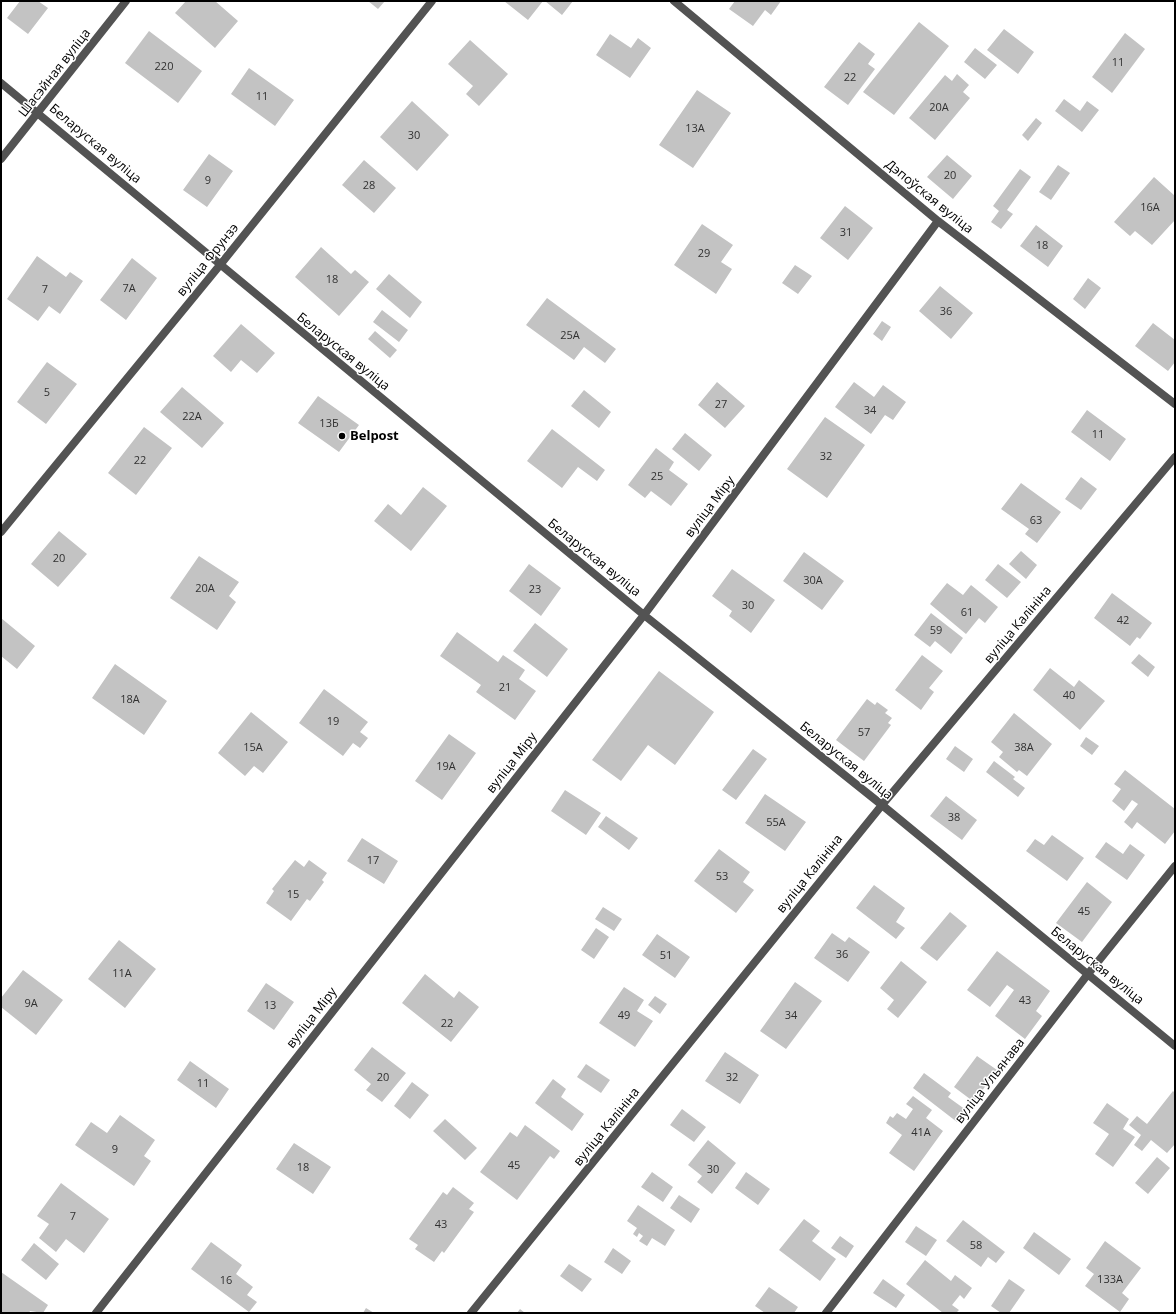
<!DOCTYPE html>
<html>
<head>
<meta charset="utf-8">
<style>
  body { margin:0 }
  #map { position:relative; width:1176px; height:1314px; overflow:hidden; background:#fff; font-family:"Open Sans",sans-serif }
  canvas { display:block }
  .frame { position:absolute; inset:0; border:2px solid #000; pointer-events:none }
</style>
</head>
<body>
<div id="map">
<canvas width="1176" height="1314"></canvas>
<div class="frame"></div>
</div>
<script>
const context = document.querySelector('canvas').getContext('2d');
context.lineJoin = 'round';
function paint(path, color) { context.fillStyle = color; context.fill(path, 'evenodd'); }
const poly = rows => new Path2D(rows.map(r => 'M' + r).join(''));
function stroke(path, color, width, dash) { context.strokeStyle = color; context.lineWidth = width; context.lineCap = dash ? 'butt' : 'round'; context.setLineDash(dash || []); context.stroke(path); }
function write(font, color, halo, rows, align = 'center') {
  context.font = font + ' "Open Sans",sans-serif'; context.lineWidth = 3; context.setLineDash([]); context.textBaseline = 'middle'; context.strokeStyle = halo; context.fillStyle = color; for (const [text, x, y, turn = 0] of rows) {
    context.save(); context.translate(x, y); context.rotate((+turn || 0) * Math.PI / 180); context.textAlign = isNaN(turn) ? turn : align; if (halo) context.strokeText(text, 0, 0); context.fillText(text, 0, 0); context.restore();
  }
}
const building = poly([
  [20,1,38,1,48,8,28,34,7,18],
  [186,1,215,1,238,21,215,48,175,13],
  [368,1,385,1,378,9],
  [504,1,543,1,528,20],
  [545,1,573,1,562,15],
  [735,1,781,1,771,15,765,10,753,26,729,9],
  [919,22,949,46,894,115,863,92],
  [1004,29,1034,52,1018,74,987,50],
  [149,31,202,71,178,103,125,63],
  [1125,33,1145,49,1112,93,1092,77],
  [610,34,631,48,638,38,651,48,630,78,596,55],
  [470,40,508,74,479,106,466,94,473,86,448,64],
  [859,42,875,54,868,64,875,69,848,105,824,87],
  [975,48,997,65,985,79,964,62],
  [249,68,294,100,275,126,231,94],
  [957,74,969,85,963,92,970,98,935,140,909,118,945,75,952,81],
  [697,90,731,113,693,168,659,145],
  [1064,99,1080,111,1087,101,1099,110,1082,132,1055,111],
  [412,101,449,135,417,171,380,137],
  [1036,118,1042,123,1028,141,1022,135],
  [209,154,233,171,207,207,183,190],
  [947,155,972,176,953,199,927,177],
  [364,160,396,188,374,213,342,185],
  [1058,165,1070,173,1051,200,1039,192],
  [1020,169,1031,177,1007,210,1013,214,1001,229,991,222,999,211,993,206],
  [1154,177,1175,196,1175,220,1152,245,1135,231,1130,236,1114,222],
  [845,206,873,228,848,260,820,238],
  [702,224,733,245,721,262,732,269,716,294,674,265],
  [1036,225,1063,246,1048,267,1020,246],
  [321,247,351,274,355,270,369,282,339,316,295,277],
  [37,256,66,277,70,272,83,281,60,314,49,306,38,321,7,299],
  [132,258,157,278,126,320,100,300],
  [795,265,812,276,798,294,782,283],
  [389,274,422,302,410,318,376,289],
  [1088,278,1101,288,1085,309,1073,299],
  [940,286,973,313,951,339,919,311],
  [547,298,616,349,605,363,584,347,574,360,526,325],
  [382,310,408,330,399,342,373,322],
  [882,321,891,327,882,341,873,334],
  [1153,323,1175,340,1175,362,1168,371,1135,346],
  [241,324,275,353,257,373,241,360,231,372,213,356],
  [375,331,397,350,390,358,368,339],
  [47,362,77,384,46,424,17,402],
  [717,382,745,406,725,428,698,405],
  [854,382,874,397,883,385,906,402,893,420,885,415,871,434,835,407],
  [182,387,224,423,202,448,160,412],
  [584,390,611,412,599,428,571,406],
  [318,396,359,425,339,452,298,423],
  [1087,410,1126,439,1110,461,1071,432],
  [825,417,865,445,827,498,787,469],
  [144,427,172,448,136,495,108,473],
  [552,429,605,470,597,481,578,467,562,488,527,461],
  [685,433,712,455,699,471,672,449],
  [656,448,674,462,669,470,688,484,671,506,651,491,645,498,628,485],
  [1081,477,1097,489,1081,510,1065,499],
  [1021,483,1061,512,1037,543,1025,534,1029,529,1001,509],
  [423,487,447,506,411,551,374,521,388,504,401,515],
  [59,531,87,554,58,587,31,564],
  [1021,551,1037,565,1026,579,1009,564],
  [804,552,844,581,822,610,783,581],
  [199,556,239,582,229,596,236,602,217,630,170,598],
  [529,564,561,588,541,616,509,591],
  [998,564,1021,582,1007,598,985,580],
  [732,569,775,600,751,633,729,616,732,611,712,596],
  [947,583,963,595,971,585,998,607,985,623,979,618,966,634,930,604],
  [1112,593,1152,623,1140,639,1137,637,1130,646,1094,618],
  [931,613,963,638,951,654,935,641,930,647,914,635],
  [1,618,35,646,17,669,1,656],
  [535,623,568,649,547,677,513,651],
  [457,632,498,662,503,655,525,670,519,679,536,691,515,720,476,692,481,685,440,656],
  [1139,654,1155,667,1148,677,1131,663],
  [922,655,943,671,929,688,934,692,921,710,895,690],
  [115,664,167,701,144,735,92,698],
  [1050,668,1074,687,1079,680,1105,701,1080,730,1033,690],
  [659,671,714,712,675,765,648,745,621,781,592,760],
  [324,689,368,722,360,732,368,738,360,748,353,743,343,756,299,723],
  [867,699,875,705,877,702,888,710,885,713,892,718,888,723,891,725,864,761,836,740],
  [251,712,288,742,263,773,254,766,245,776,218,753],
  [1014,713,1052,744,1027,776,1019,770,1017,772,999,757,1003,752,991,742],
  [449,734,476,753,442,800,415,781],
  [1086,737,1099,746,1092,755,1080,746],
  [955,746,973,759,964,772,946,759],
  [753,749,767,759,736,800,722,790],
  [994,761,1015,777,1013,779,1025,788,1018,797,986,772],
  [1125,770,1175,809,1175,831,1165,844,1137,822,1132,829,1124,822,1138,804,1132,800,1124,811,1112,801,1121,789,1114,784],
  [565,790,601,813,586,835,551,811],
  [765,794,806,822,785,851,745,823],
  [946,796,977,820,962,840,930,816],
  [606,816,638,838,629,850,598,827],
  [1052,835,1084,858,1067,881,1026,851,1035,839,1044,845],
  [362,838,398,861,384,884,347,861],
  [1106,842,1123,854,1130,844,1145,855,1127,880,1095,857],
  [719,849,750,872,743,882,754,890,736,913,694,881],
  [295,860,304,867,309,860,327,873,322,880,324,882,310,901,307,899,291,921,266,903,274,891,272,889],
  [1087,882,1112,902,1082,942,1056,923],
  [874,885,905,908,896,922,905,928,896,939,856,908],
  [603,907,622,919,614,931,595,919],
  [950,912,967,926,937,961,920,948],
  [596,928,609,937,594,959,581,950],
  [832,933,845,942,849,937,870,952,848,982,814,958],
  [657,934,690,957,675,978,642,955],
  [119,940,156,969,125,1008,88,979],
  [997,951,1050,991,1036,1011,1042,1016,1025,1039,995,1016,1014,990,1007,985,990,1007,967,990],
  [901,961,927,982,898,1018,887,1009,894,1000,880,988],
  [23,970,63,1000,36,1035,1,1007,1,998],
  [425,974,454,998,459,991,479,1007,451,1042,402,1003],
  [795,982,822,1001,786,1049,760,1031],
  [266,983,294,1002,274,1030,247,1011],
  [624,987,644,1000,637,1011,653,1021,635,1047,599,1023],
  [655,996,667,1004,660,1014,648,1005],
  [372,1047,406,1073,382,1102,366,1090,371,1084,354,1070],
  [725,1052,759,1075,740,1104,705,1081],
  [977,1056,997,1070,974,1102,954,1087],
  [190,1061,229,1089,216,1108,177,1080],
  [586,1064,610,1080,601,1093,577,1077],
  [924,1073,951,1093,948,1097,966,1110,957,1122,913,1088],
  [553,1079,566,1089,561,1097,584,1114,572,1131,535,1103],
  [412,1082,429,1095,410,1119,394,1106],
  [1173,1091,1175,1093,1175,1144,1167,1153,1151,1140,1142,1151,1134,1145,1141,1135,1129,1125,1137,1116,1147,1124],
  [913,1096,932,1110,926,1118,943,1131,914,1171,889,1153,902,1135,886,1123,890,1116,893,1118,897,1113,906,1119,913,1109,906,1104],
  [1107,1103,1129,1119,1123,1129,1135,1137,1113,1167,1095,1154,1109,1134,1093,1123],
  [682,1109,706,1127,694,1142,670,1125],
  [120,1115,155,1140,144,1156,151,1161,134,1186,75,1145,91,1122,107,1133],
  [445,1119,477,1148,465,1160,433,1131],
  [525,1125,560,1151,554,1159,550,1156,517,1200,480,1172,510,1132,517,1137],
  [708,1140,736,1163,712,1194,697,1182,702,1176,688,1165],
  [294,1143,331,1167,313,1194,276,1169],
  [1157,1157,1170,1168,1148,1194,1135,1183],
  [652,1172,673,1187,663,1202,641,1187],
  [746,1172,770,1189,758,1205,735,1188],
  [61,1183,109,1219,84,1253,66,1239,56,1252,39,1238,49,1224,37,1216],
  [453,1187,474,1203,469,1209,474,1212,444,1253,442,1251,434,1262,415,1249,418,1245,409,1239,443,1192,447,1195],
  [679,1195,700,1209,691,1223,670,1208],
  [638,1205,675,1230,665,1246,652,1238,647,1246,639,1241,643,1236,639,1233,637,1237,633,1234,637,1228,627,1221],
  [804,1219,820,1231,812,1241,836,1259,820,1281,779,1250],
  [963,1220,1005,1252,996,1263,988,1257,981,1267,946,1241],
  [916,1226,937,1240,926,1256,905,1242],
  [1034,1232,1071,1259,1059,1275,1023,1248],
  [840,1236,854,1246,846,1258,831,1248],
  [1105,1241,1141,1268,1122,1293,1129,1299,1120,1312,1085,1286,1094,1274,1086,1268],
  [211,1242,242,1265,236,1274,253,1287,247,1295,257,1302,249,1312,191,1269],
  [34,1243,59,1264,46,1280,21,1260],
  [613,1248,631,1261,622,1274,604,1262],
  [925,1260,951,1281,955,1275,972,1288,964,1299,960,1295,952,1305,959,1310,956,1313,943,1313,906,1284],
  [569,1264,592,1279,582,1292,560,1276],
  [1,1272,48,1305,43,1313,30,1311,29,1313,1,1313],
  [883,1279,905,1295,896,1308,873,1293],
  [1009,1279,1025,1290,1009,1313,1001,1313,991,1306],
  [769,1287,798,1307,794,1313,765,1313,755,1306],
  [366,1308,374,1313,363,1313],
  [520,1309,525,1313,517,1313]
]);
const minor = poly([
  [674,1,938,221,1175,404],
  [1,83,644,615,882,805,1175,1046],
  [1,532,220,265,432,1],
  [96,1313,644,615,938,221],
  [471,1313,882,805,1175,457],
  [826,1313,1088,974,1175,866]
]);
const tertiary = poly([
  [1,159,126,1]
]);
const markers = [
  [342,436,4,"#000"]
];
const numberNames = [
  ["11",1118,63],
  ["220",164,67],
  ["22",850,78],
  ["11",262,97],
  ["20А",939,108],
  ["13А",695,129],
  ["30",414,136],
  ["20",950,176],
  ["9",208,181],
  ["28",369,186],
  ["16А",1150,208],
  ["31",846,233],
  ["18",1042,246],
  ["29",704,254],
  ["18",332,280],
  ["7А",129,289],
  ["7",45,290],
  ["36",946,312],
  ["25А",570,336],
  ["5",47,393],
  ["27",721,405],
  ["34",870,411],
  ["22А",192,417],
  ["13Б",329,424],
  ["11",1098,435],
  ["32",826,457],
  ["22",140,461],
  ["25",657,477],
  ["63",1036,521],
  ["20",59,559],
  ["30А",813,581],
  ["20А",205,589],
  ["23",535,590],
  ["30",748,606],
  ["61",967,613],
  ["42",1123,621],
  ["59",936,631],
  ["21",505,688],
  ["40",1069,696],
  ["18А",130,700],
  ["19",333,722],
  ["57",864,733],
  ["15А",253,748],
  ["38А",1024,748],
  ["19А",446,767],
  ["38",954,818],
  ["55А",776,823],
  ["17",373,861],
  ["53",722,877],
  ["15",293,895],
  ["45",1084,912],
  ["36",842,955],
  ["51",666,956],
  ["11А",122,974],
  ["43",1025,1001],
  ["9А",31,1004],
  ["13",270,1006],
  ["49",624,1016],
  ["34",791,1016],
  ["22",447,1024],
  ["20",383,1078],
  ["32",732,1078],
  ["11",203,1084],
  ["41А",921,1133],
  ["9",115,1150],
  ["45",514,1166],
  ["18",303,1168],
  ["30",713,1170],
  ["7",73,1217],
  ["43",441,1225],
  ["58",976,1246],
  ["133А",1110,1280],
  ["16",226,1281]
];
const streetNames = [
  ["Шасэйная вуліца",55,73,-52],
  ["Беларуская вуліца",95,144,40],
  ["Дэпоўская вуліца",929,197,39],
  ["вуліца Фрунзэ",208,260,-51],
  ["Беларуская вуліца",343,352,39],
  ["вуліца Міру",710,507,-53],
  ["Беларуская вуліца",594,558,39],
  ["вуліца Калініна",1018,625,-50],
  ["Беларуская вуліца",846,761,39],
  ["вуліца Міру",512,763,-52],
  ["вуліца Калініна",810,874,-51],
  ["Беларуская вуліца",1097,966,39],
  ["вуліца Міру",312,1018,-52],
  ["вуліца Ульянава",990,1081,-52],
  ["вуліца Калініна",607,1127,-51]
];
const poiNames = [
  ["Belpost",350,436]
];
paint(building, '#c3c3c3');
stroke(minor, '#535353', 8);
stroke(tertiary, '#535353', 8);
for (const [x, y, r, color] of markers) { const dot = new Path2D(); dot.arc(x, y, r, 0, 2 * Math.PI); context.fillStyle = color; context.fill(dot); stroke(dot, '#fff', 1.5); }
write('11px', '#313131', null, numberNames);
write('13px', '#000', '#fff', streetNames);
write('bold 13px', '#000', '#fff', poiNames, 'left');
</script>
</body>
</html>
